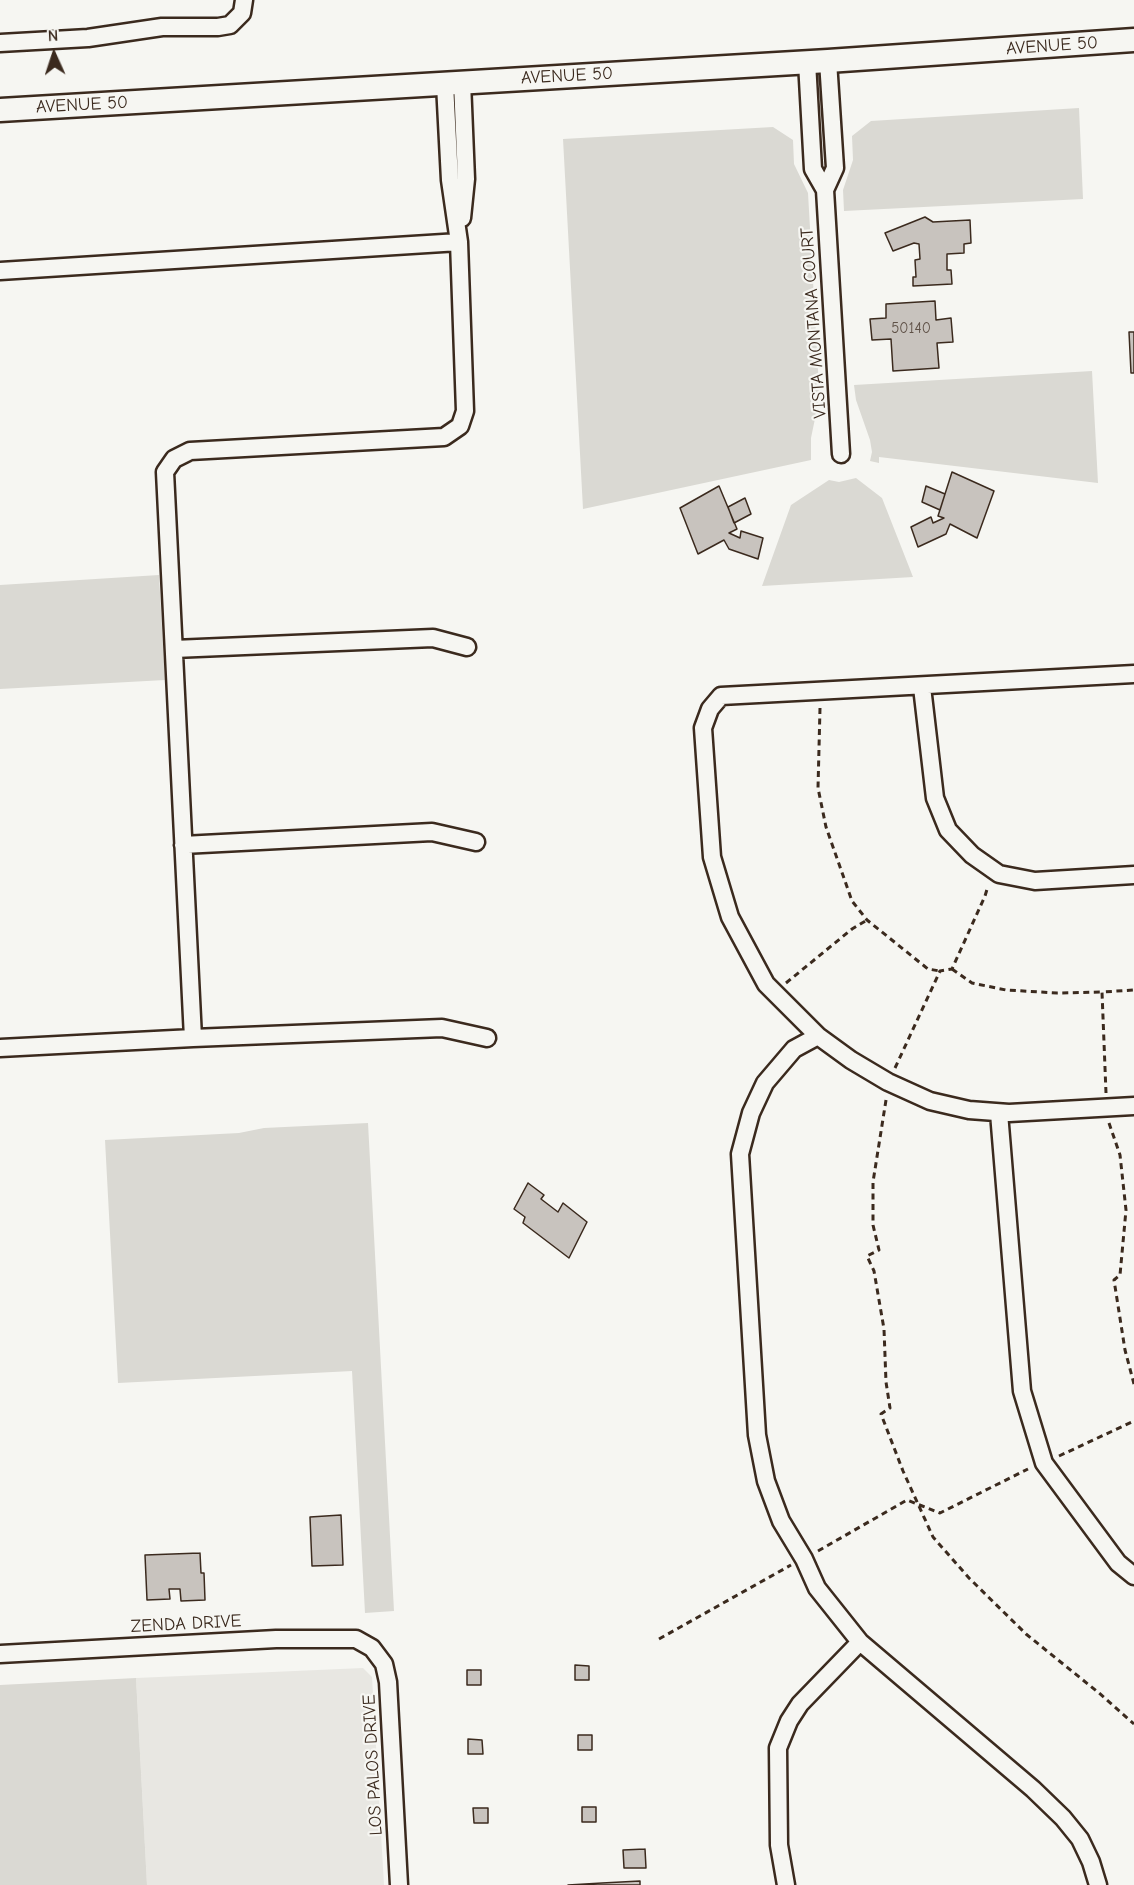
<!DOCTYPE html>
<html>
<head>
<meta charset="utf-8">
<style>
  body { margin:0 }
  #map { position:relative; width:1134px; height:1885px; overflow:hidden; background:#f6f6f2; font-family:"Comic Neue",sans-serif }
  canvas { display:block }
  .north { position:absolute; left:24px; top:24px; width:60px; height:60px; -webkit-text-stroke:4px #f6f6f2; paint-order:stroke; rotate:357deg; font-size:16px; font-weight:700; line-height:24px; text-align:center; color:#3b2a1e }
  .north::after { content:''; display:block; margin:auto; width:21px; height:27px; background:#3b2a1e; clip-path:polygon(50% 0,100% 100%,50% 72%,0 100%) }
</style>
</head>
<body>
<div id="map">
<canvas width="1134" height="1885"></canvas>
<div class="north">N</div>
</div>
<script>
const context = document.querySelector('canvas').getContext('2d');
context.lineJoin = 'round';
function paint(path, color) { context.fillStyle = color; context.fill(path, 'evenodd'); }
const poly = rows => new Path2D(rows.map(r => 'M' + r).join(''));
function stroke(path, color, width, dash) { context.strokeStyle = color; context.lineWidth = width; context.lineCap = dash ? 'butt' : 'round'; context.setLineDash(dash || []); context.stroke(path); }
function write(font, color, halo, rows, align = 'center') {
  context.font = font + ' "Comic Neue",sans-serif'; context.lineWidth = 4.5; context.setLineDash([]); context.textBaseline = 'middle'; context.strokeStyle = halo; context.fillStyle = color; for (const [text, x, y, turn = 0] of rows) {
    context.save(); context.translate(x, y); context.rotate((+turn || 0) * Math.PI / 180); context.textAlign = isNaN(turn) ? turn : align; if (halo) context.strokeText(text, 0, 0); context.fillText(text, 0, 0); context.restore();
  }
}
const built = poly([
  [363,1668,372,1677,384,1885,147,1885,136,1678]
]);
const green = poly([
  [1079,108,1083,199,844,211,843,190,853,160,852,136,871,121],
  [773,127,793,140,794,164,808,193,819,387,818,404,811,438,811,460,583,509,563,139],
  [1092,371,1098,483,879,457,879,463,870,461,872,452,870,440,856,400,854,385],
  [856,478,882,498,913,577,762,586,791,505,829,480,839,482],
  [159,575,165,680,0,689,0,585],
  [368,1123,394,1611,365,1613,352,1371,118,1383,105,1140,239,1133,264,1128],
  [136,1678,147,1885,0,1885,0,1685]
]);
const building = poly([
  [925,217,933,222,970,220,971,243,964,244,964,253,947,254,947,270,951,270,952,284,913,286,913,277,916,277,915,260,920,259,919,244,914,243,893,251,885,233,925,217],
  [935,301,936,320,951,318,953,342,937,343,939,368,893,371,891,339,872,340,870,319,886,318,886,304,935,301],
  [1129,332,1134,332,1134,373,1131,373,1129,332],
  [952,472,994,491,977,538,950,524,946,534,918,547,911,527,931,517,933,523,944,518,938,516,952,472],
  [719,486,737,529,729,533,740,538,741,531,763,538,758,559,729,549,724,540,698,554,680,508,719,486],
  [926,486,945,494,940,510,922,502,926,486],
  [745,498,751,514,734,523,728,507,745,498],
  [528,1183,544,1195,541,1199,558,1212,563,1203,587,1222,569,1258,523,1223,525,1217,514,1209,528,1183],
  [341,1515,343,1565,312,1566,310,1517,341,1515],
  [200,1553,201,1573,204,1573,205,1600,181,1601,180,1589,169,1589,170,1599,147,1600,145,1555,200,1553],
  [575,1665,589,1666,589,1680,575,1680,575,1665],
  [467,1670,481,1670,481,1685,467,1685,467,1670],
  [578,1735,592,1735,592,1750,578,1750,578,1735],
  [468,1739,482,1740,483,1754,468,1754,468,1739],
  [582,1807,596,1807,596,1822,582,1822,582,1807],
  [473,1808,488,1808,488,1823,474,1823,473,1808],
  [645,1849,646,1868,624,1868,623,1850,645,1849],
  [640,1881,640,1885,568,1885,602,1883,640,1881]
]);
const path = poly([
  [820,708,818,788,826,827,852,901,867,920,928,969,940,971],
  [952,969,972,983,1006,990,1057,993,1102,992],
  [786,983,852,929,867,920],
  [895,1068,940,971,952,969,985,896,988,886],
  [1106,1093,1102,992,1134,990],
  [886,1100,873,1182,873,1225,879,1250,867,1256,874,1271,884,1329,886,1382,890,1408,881,1414,903,1471,933,1537,969,1578,1026,1634,1099,1693,1134,1724],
  [1109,1123,1120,1155,1126,1210,1120,1275,1114,1280,1125,1350,1134,1384],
  [1059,1456,1134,1421],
  [818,1551,907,1500,940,1513,1028,1469],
  [659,1639,791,1565]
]);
const street = poly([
  [0,43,88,38,162,27,218,27,230,25,242,13,244,0],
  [807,62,813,169,825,190,841,454],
  [462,82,466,179,462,218],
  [825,190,835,168,828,61],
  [0,271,459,242],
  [174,649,433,638,467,647],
  [1134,674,721,696,710,709,703,728,712,857,730,917,766,984,818,1036,851,1060,888,1082,930,1101,969,1110,1009,1113,1134,1106],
  [922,687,935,798,948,830,972,855,999,874,1035,881,1134,875],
  [183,845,432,832,476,842],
  [818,1036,794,1049,765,1083,751,1113,740,1154,757,1435,766,1481,781,1521,804,1559,817,1588,860,1642,1033,1789,1063,1818,1080,1839,1091,1862,1098,1885],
  [193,1038,442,1028,487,1038],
  [0,1048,193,1038,165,472,174,459,190,451,444,437,460,426,465,411,459,242,450,180,445,84],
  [999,1113,1022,1391,1044,1463,1118,1563,1134,1576],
  [0,1654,276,1639,356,1639,372,1648,384,1664,388,1682,399,1885],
  [786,1885,779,1845,778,1748,789,1721,800,1704,860,1642]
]);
const secondary = poly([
  [0,110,828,61,1134,40]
]);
const numberNames = [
  ["50140",911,329]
];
const streetNames = [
  ["AVENUE 50",1052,46,-4],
  ["AVENUE 50",567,76,-3],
  ["AVENUE 50",82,105,-3],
  ["VISTA MONTANA COURT",814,323,-94],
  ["ZENDA DRIVE",186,1624,-3],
  ["LOS PALOS DRIVE",373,1765,-93]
];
paint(built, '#e8e7e2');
paint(green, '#dad9d3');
paint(building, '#c8c3be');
stroke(building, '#3b2a1e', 1.5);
stroke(street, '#3b2a1e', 21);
stroke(secondary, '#3b2a1e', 27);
stroke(path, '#3b2a1e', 3, [6, 4.5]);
stroke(street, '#f6f6f2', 16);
stroke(secondary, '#f6f6f2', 22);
write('15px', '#5e5046', null, numberNames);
write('18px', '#3b2a1e', '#f6f6f2', streetNames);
</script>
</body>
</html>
